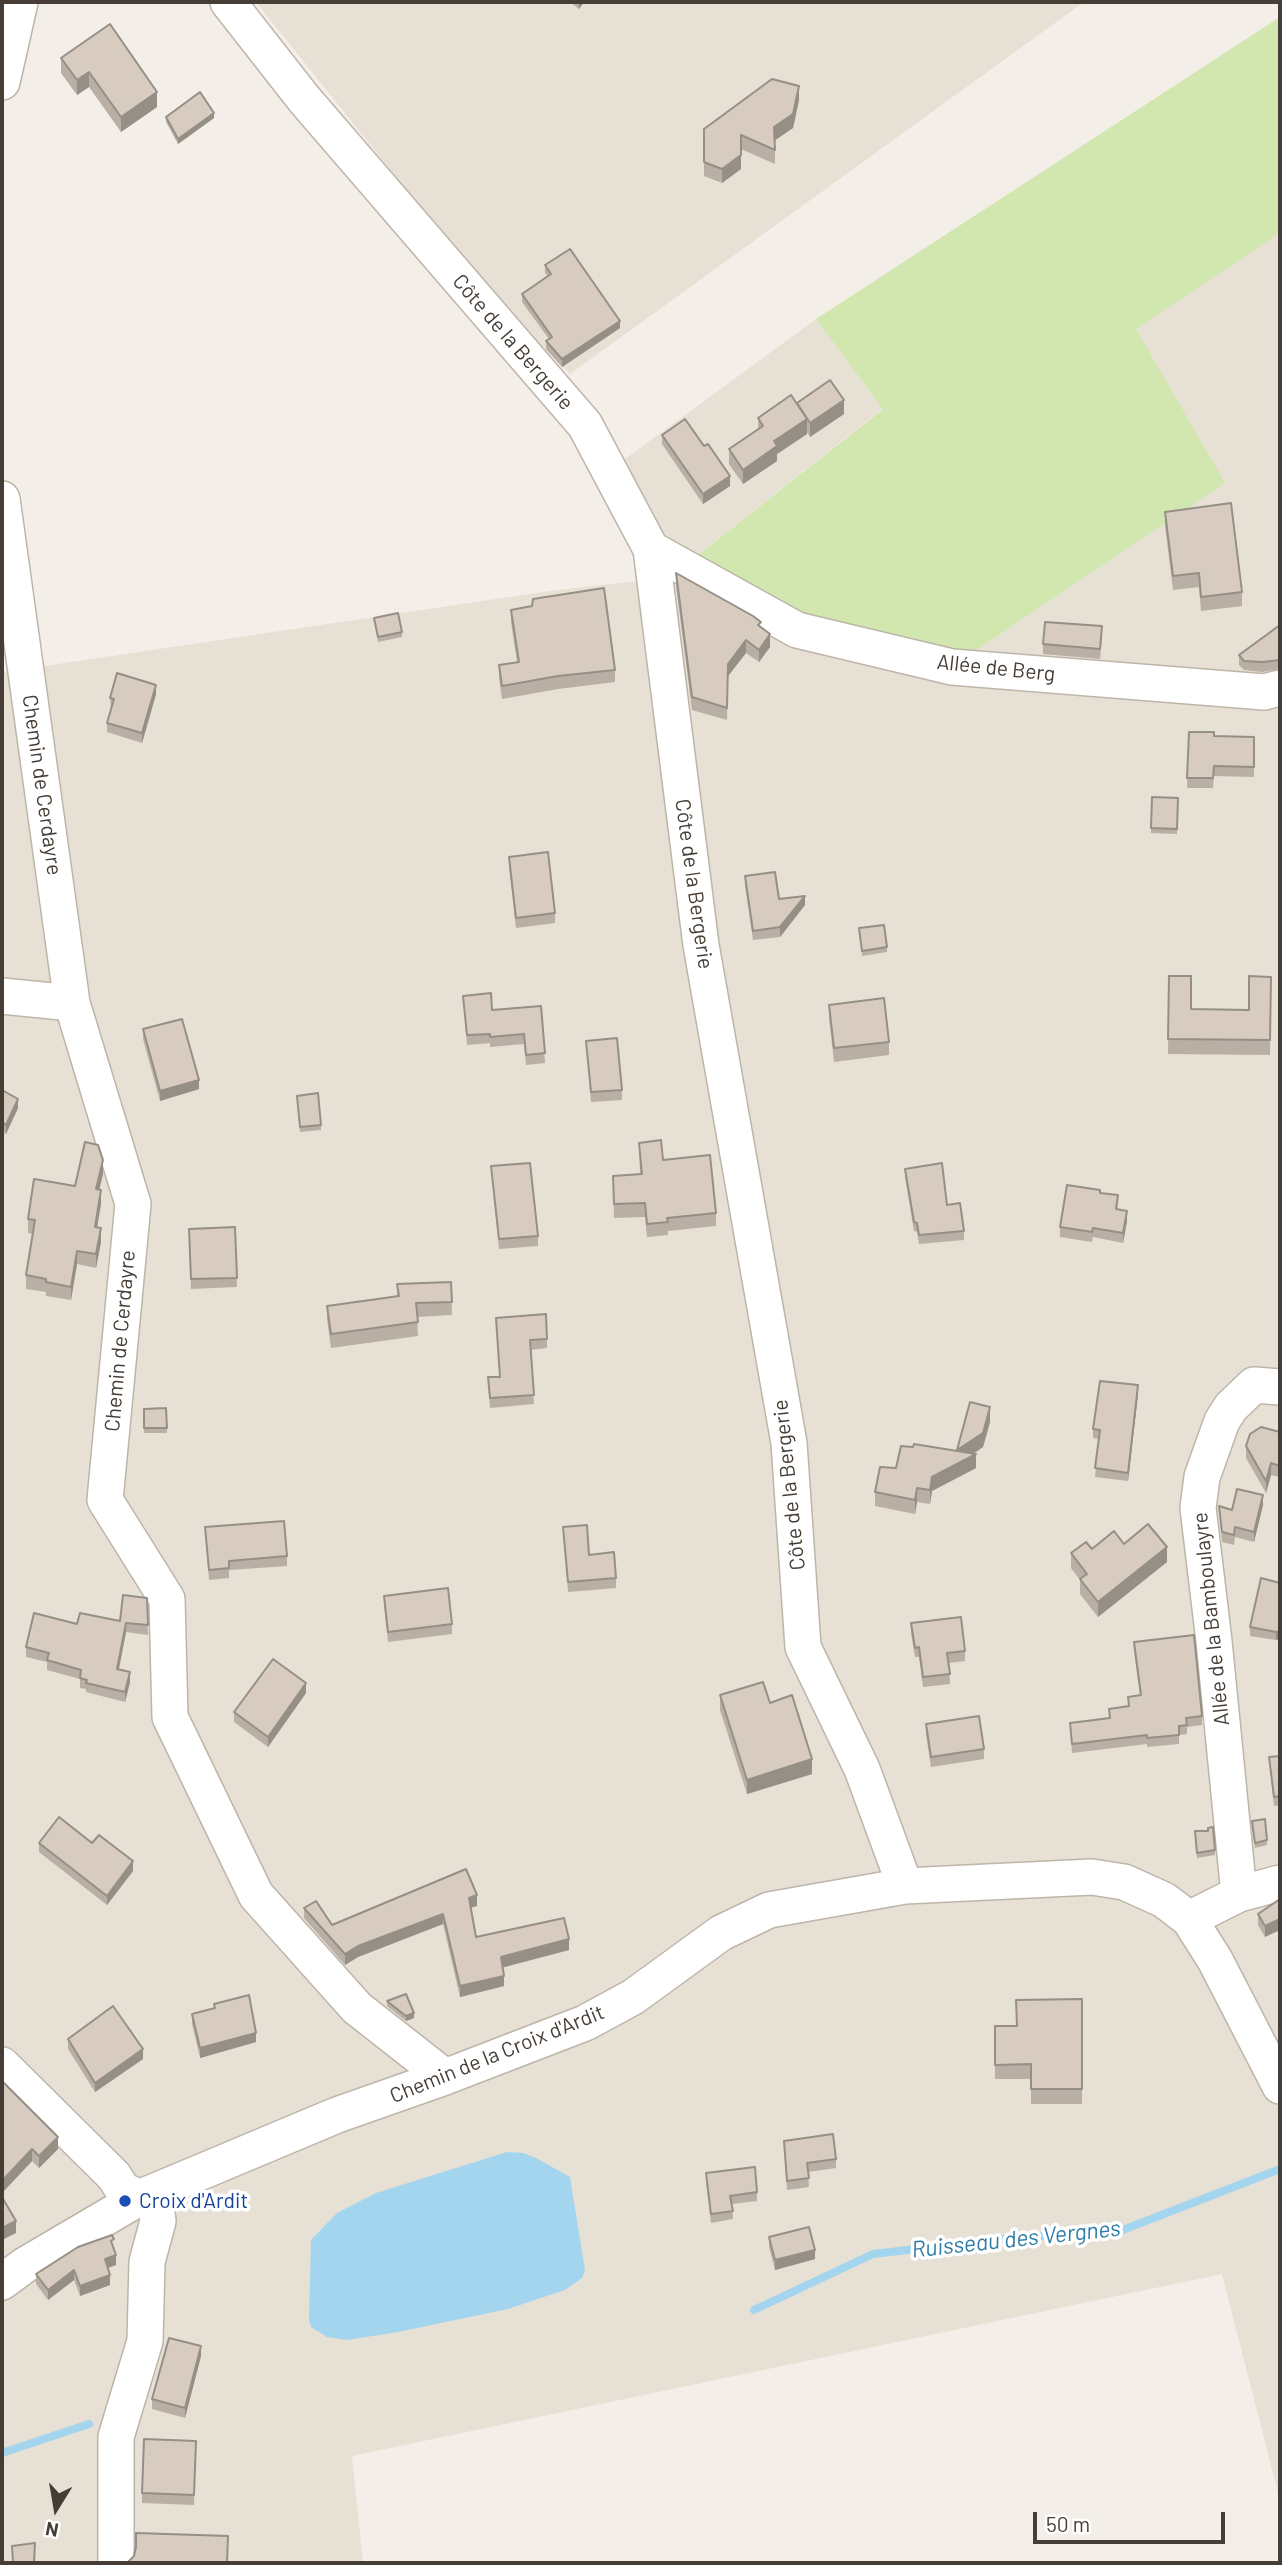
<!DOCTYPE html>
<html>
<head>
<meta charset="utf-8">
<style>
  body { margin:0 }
  #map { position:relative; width:1282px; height:2565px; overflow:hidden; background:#f3eee7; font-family:Barlow,sans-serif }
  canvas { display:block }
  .frame { position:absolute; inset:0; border:4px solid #463e36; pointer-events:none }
  .north { position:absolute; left:21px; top:2474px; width:70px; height:70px; -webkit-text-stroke:5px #fff; paint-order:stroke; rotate:191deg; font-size:19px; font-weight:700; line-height:28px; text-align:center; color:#463e36 }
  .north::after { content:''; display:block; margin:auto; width:24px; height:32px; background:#463e36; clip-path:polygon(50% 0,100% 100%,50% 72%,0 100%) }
  .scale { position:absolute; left:1033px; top:2512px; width:192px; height:32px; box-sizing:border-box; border:4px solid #463e36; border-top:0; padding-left:9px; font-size:21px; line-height:24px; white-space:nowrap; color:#463e36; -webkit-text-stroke:5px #fff; paint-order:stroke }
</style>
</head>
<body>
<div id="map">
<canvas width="1282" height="2565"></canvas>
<div class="frame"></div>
<div class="north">N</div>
<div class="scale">50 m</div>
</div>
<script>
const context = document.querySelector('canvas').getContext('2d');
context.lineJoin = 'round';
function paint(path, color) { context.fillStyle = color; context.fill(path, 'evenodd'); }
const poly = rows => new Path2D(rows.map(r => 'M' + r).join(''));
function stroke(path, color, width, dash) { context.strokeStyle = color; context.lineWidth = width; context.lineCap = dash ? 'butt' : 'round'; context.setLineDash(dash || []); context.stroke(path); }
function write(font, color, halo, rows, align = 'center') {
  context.font = font + ' Barlow,sans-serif'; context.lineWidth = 7; context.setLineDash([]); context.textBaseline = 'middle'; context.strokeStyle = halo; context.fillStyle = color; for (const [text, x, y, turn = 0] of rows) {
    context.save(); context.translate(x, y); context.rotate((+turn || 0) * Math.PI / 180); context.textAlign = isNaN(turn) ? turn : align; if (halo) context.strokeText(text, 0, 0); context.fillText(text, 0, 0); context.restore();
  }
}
const residential = poly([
  [256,2,1084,2,570,374,490,294],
  [1280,233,1280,2501,1222,2274,352,2456,363,2563,2,2563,2,684,4,672,550,591,637,581,621,462,816,319,883,408,690,561,1136,329]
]);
const green = poly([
  [1280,17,1280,233,1136,329,1225,483,963,659,796,618,689,562,883,409,816,319]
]);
const water = poly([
  [507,2152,523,2153,536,2158,570,2177,585,2270,582,2278,565,2290,508,2309,398,2332,347,2340,327,2337,311,2327,309,2320,311,2240,337,2213,376,2193]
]);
const stream = poly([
  [754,2310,873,2254,1018,2237,1115,2233,1280,2169],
  [2,2453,89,2424]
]);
const minor = poly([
  [228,2,304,99,585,425,651,549,701,945,789,1443,803,1647,862,1769,905,1886],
  [2,82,20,2],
  [2,499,72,1003,133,1204,105,1500,167,1599,170,1717,256,1895,357,2008,445,2077],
  [651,549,797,630,952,667,1264,692,1280,688],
  [2,996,72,1003],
  [1239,1894,1214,1641,1198,1508,1202,1477,1222,1421,1231,1407,1254,1385,1280,1387],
  [1189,1919,1239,1894,1280,1883],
  [2,2065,114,2176,123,2190,156,2205,158,2221,147,2262,145,2341,116,2437,116,2563],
  [2,2282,25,2265,139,2198,337,2115,445,2077,585,2023,633,1997,721,1933,769,1910,905,1886,1092,1877,1124,1882,1164,1900,1189,1919,1215,1960,1280,2086]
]);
const wall = poly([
  [570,2,584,2,579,9],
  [61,58,157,107,121,132,89,87,77,95,61,73],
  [799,100,793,128,775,140,775,164,741,149,741,169,722,183,704,176,704,129],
  [166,117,214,118,178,144,166,122],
  [545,265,620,328,562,367,546,349,546,341,549,339,522,302,522,294,548,276,545,273],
  [797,404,844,414,810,437,807,432,807,434,777,454,777,461,743,484,729,464,729,449,758,430,758,418],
  [662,435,730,486,703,504,662,444],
  [1165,512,1242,592,1242,606,1201,611,1199,587,1173,590,1165,526],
  [676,573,761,627,770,647,759,662,746,653,728,676,727,720,692,710,676,586],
  [511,610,615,670,615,682,558,689,502,699,499,678,499,665,517,662,511,622],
  [374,618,402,632,402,637,378,642],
  [1280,625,1280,669,1262,672,1244,670,1239,665,1239,655],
  [1102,636,1100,659,1043,654,1043,644],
  [156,694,142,743,107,732,107,723,111,707,110,698],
  [1189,732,1214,736,1254,737,1254,777,1214,776,1213,788,1187,788],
  [1152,797,1178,798,1177,834,1151,833],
  [509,857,555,913,555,923,516,928,509,867],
  [745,876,779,899,805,905,780,937,753,940,745,885],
  [859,928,887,947,887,952,862,956],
  [1169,976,1191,1009,1249,1010,1271,977,1270,1055,1168,1054],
  [463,996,492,1010,541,1006,545,1063,526,1065,524,1044,490,1047,490,1043,467,1045],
  [829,1005,889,1042,889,1055,834,1062,829,1018],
  [143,1029,199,1089,160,1101,143,1039],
  [586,1041,622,1090,622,1100,591,1102],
  [2,1090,18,1108,6,1134,2,1131],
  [297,1101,321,1125,321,1130,300,1132],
  [639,1143,663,1160,716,1213,716,1226,668,1231,668,1235,647,1237,645,1217,614,1218,613,1176,640,1174],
  [491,1166,538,1236,538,1246,499,1249],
  [905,1169,947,1205,964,1231,964,1240,919,1244,917,1232,914,1231,905,1177],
  [103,1174,99,1190,101,1204,97,1227,101,1242,96,1268,77,1264,71,1300,46,1296,46,1292,26,1289,26,1275,33,1234,28,1233,28,1219,75,1186],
  [1100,1193,1118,1205,1117,1209,1127,1221,1123,1243,1093,1237,1092,1242,1060,1237,1060,1227],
  [235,1227,237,1287,191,1289,189,1238],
  [451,1282,452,1315,417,1317,418,1336,331,1348,327,1319,327,1306,397,1296,397,1284],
  [496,1318,547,1339,547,1348,530,1350,534,1404,490,1408,488,1377,500,1377],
  [1138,1394,1128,1481,1095,1477,1099,1439,1093,1438,1093,1429],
  [166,1408,167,1433,144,1433,144,1409],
  [990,1422,983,1447,974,1453,976,1468,932,1491,930,1504,917,1502,915,1514,875,1506,875,1492,896,1468,957,1451],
  [1280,1432,1280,1477,1271,1475,1266,1493,1246,1458,1246,1446],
  [1263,1505,1254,1542,1235,1537,1234,1545,1222,1542,1219,1506,1232,1510],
  [205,1527,287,1556,287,1566,229,1570,229,1578,209,1580],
  [563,1527,589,1555,616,1578,616,1588,568,1592],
  [1124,1544,1167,1562,1098,1617,1080,1594,1080,1580,1071,1568,1071,1553],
  [1280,1583,1280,1639,1276,1640,1250,1636,1250,1627],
  [384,1596,452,1624,452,1634,388,1642,384,1606],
  [147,1598,148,1635,126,1632,119,1669,130,1682,125,1702,86,1692,86,1689,80,1688,80,1679,47,1670,47,1662,26,1657,26,1647,77,1624,120,1621],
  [911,1623,965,1651,965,1661,949,1663,950,1684,923,1687,919,1657,915,1657,911,1633],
  [1134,1642,1202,1716,1202,1725,1187,1727,1187,1734,1179,1735,1179,1744,1147,1747,1147,1744,1072,1753,1070,1723,1109,1718,1109,1709,1128,1706,1128,1697,1140,1695,1134,1651],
  [306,1693,268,1747,234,1722,234,1712],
  [720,1695,770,1703,812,1774,747,1794,720,1710],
  [926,1724,984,1749,984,1759,931,1767,926,1734],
  [1280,1756,1280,1805,1274,1806,1269,1757],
  [1252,1826,1267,1840,1267,1845,1255,1848],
  [1195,1836,1215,1850,1215,1855,1197,1858],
  [39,1843,92,1843,133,1871,107,1905,39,1852],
  [1280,1899,1265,1937,1258,1925,1258,1914],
  [477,1906,471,1908,476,1937,569,1950,503,1967,504,1986,460,1997,443,1924,358,1957,345,1965,304,1918,304,1908,332,1925],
  [1082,1999,1082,2104,1031,2104,1031,2079,995,2079,995,2026,1017,2026],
  [387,2001,414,2018,406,2021,387,2006],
  [192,2014,256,2042,200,2058,192,2024],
  [68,2039,143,2059,95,2092,68,2049],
  [2,2081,58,2149,39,2168,32,2161,2,2193],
  [784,2141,836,2159,836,2168,808,2172,809,2187,787,2190],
  [706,2173,757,2192,757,2201,732,2204,733,2219,711,2223,706,2182],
  [769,2237,815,2259,775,2270,769,2247],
  [114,2249,116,2265,108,2268,110,2285,80,2296,74,2280,48,2300,36,2284,36,2274],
  [201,2356,185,2418,152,2409,152,2399],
  [196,2451,194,2505,142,2503,142,2493]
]);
const shadedWall = poly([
  [579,2,584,2,579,9],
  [89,72,89,87,77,95,77,80],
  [799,86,799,100,793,128,774,141,774,127],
  [157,92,157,107,121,132,121,117],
  [214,113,214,118,178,144,178,139],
  [741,135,741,169,722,183,722,169],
  [620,321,620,328,562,367,562,359],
  [844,400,844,414,810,437,810,423],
  [807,419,807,434,777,454,777,461,743,484,743,470,774,441],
  [730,476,730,486,703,504,703,494],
  [770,634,770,647,759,662,759,650],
  [746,640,746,653,728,676,727,720,728,664],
  [156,685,156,694,142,743,142,733],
  [805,896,805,905,780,937,780,927],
  [199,1080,199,1089,160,1101,160,1091],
  [18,1099,18,1108,6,1134,6,1125],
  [103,1160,103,1174,96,1203,96,1189],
  [101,1190,101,1204,95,1240,95,1227],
  [1127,1211,1127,1221,1123,1243,1123,1233],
  [101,1228,101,1242,96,1268,96,1254],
  [77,1251,77,1264,71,1300,71,1287],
  [1138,1385,1138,1394,1128,1481,1128,1473],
  [990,1407,990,1422,983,1447,964,1460,976,1454,976,1468,932,1491,930,1504,930,1490,932,1477,957,1450],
  [1271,1463,1271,1475,1266,1493,1266,1481],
  [917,1488,917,1502,915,1514,915,1500],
  [1263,1495,1263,1505,1254,1542,1254,1532],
  [1167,1547,1167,1562,1098,1617,1098,1602],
  [126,1623,126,1632,117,1678,117,1669],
  [1280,1631,1280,1639,1276,1640,1276,1632],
  [130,1672,130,1682,125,1702,125,1692],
  [306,1683,306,1693,268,1747,268,1737],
  [812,1759,812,1774,747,1794,747,1780],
  [133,1861,133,1871,107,1905,107,1896],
  [477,1895,477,1906,469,1908,469,1898],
  [443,1914,443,1924,358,1957,345,1965,345,1954,358,1946],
  [1280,1919,1280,1930,1265,1937,1265,1926],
  [569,1939,569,1950,501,1968,501,1957],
  [504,1976,504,1986,460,1997,460,1986],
  [414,2013,414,2018,406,2021,406,2016],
  [256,2033,256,2042,200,2058,200,2048],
  [143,2049,143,2059,95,2092,95,2083],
  [58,2137,58,2149,39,2168,39,2156],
  [32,2149,32,2161,2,2193,2,2181],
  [16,2221,16,2233,2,2240,2,2228],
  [815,2250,815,2259,775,2270,775,2260],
  [116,2255,116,2265,105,2269,105,2259],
  [74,2270,74,2280,48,2300,48,2290],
  [110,2275,110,2285,80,2296,80,2286],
  [201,2346,201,2356,185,2418,185,2408]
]);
const building = poly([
  [110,24,157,92,121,117,89,72,77,80,61,58,110,24],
  [772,79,799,86,793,114,774,127,775,150,741,135,741,155,722,169,704,162,704,129,772,79],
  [200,92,214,113,178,139,166,117,200,92],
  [570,249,620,321,562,359,546,341,552,337,522,294,551,274,545,265,570,249],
  [830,380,844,400,810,423,797,403,830,380],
  [791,395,807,419,774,441,777,446,743,470,729,449,763,426,758,418,791,395],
  [685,419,704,446,708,444,730,476,703,494,662,435,685,419],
  [1231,503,1242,592,1201,597,1199,573,1173,576,1165,512,1231,503],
  [676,573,753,616,761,622,758,625,770,634,759,650,746,640,728,664,727,708,692,697,676,573],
  [604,588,615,670,558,676,502,686,499,665,519,662,511,610,532,606,533,599,604,588],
  [398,613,402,632,378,637,374,618,398,613],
  [1045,622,1102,626,1100,649,1043,644,1045,622],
  [1280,625,1280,660,1262,662,1244,661,1239,655,1280,625],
  [117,673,156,685,142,733,107,723,114,699,110,698,117,673],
  [1189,732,1214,732,1214,736,1254,737,1254,767,1214,766,1213,778,1187,778,1189,732],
  [1152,797,1178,798,1177,829,1151,828,1152,797],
  [548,852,555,913,516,918,509,857,548,852],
  [775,872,779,899,805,896,780,927,753,931,745,876,775,872],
  [884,925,887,947,862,951,859,928,884,925],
  [1169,976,1191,976,1191,1009,1249,1010,1249,976,1271,977,1270,1040,1168,1039,1169,976],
  [491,993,492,1010,541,1006,545,1053,526,1055,524,1034,490,1037,490,1034,467,1035,463,996,491,993],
  [884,998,889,1042,834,1048,829,1005,884,998],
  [182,1019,199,1080,160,1091,143,1029,182,1019],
  [617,1038,622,1090,591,1092,586,1041,617,1038],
  [2,1090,18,1099,6,1125,2,1122,2,1090],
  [318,1093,321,1125,300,1127,297,1096,318,1093],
  [661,1140,663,1160,710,1155,716,1213,667,1218,668,1222,647,1224,645,1203,614,1204,613,1176,642,1174,639,1143,661,1140],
  [85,1142,98,1145,103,1160,96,1189,101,1190,95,1227,101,1228,96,1254,77,1251,71,1287,46,1282,46,1279,26,1275,35,1220,28,1219,34,1179,75,1186,85,1142],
  [530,1163,538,1236,499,1239,491,1166,530,1163],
  [942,1163,947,1205,960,1203,964,1231,919,1235,917,1223,914,1222,905,1169,942,1163],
  [1067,1185,1100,1190,1100,1193,1118,1195,1116,1209,1127,1211,1123,1233,1093,1228,1092,1232,1060,1227,1067,1185],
  [235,1227,237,1278,191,1279,189,1229,235,1227],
  [451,1282,452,1302,416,1303,418,1322,331,1334,327,1306,399,1296,397,1284,451,1282],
  [546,1314,547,1339,530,1340,534,1395,490,1398,488,1377,500,1377,496,1318,546,1314],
  [1100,1381,1138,1385,1128,1473,1095,1468,1100,1430,1093,1429,1100,1381],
  [970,1402,990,1407,983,1433,957,1450,970,1402],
  [166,1408,167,1428,144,1428,144,1409,166,1408],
  [1261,1427,1280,1432,1280,1466,1271,1463,1266,1481,1246,1446,1250,1434,1261,1427],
  [914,1444,976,1454,932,1477,930,1490,917,1488,915,1500,875,1492,880,1467,896,1468,901,1446,913,1447,914,1444],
  [1237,1489,1263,1495,1254,1532,1235,1527,1234,1535,1222,1532,1219,1506,1232,1510,1237,1489],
  [284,1521,287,1556,229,1561,229,1568,209,1570,205,1527,284,1521],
  [1148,1524,1167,1547,1098,1602,1080,1579,1087,1574,1071,1553,1086,1542,1092,1549,1114,1531,1124,1544,1148,1524],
  [587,1525,589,1555,614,1552,616,1578,568,1582,563,1527,587,1525],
  [1261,1578,1280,1583,1280,1631,1276,1632,1250,1627,1261,1578],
  [448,1588,452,1624,388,1632,384,1596,448,1588],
  [123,1595,147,1598,148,1625,126,1623,117,1669,130,1672,125,1692,86,1683,87,1680,80,1678,81,1670,47,1660,49,1653,26,1647,34,1613,77,1624,80,1613,120,1621,123,1595],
  [961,1617,965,1651,947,1653,950,1674,923,1677,919,1647,915,1648,911,1623,961,1617],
  [1194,1635,1202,1716,1186,1718,1187,1725,1179,1726,1179,1735,1147,1738,1147,1735,1072,1744,1070,1723,1110,1718,1109,1709,1129,1706,1128,1697,1141,1695,1134,1642,1194,1635],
  [273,1659,306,1683,268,1737,234,1712,273,1659],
  [763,1682,770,1703,792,1695,812,1759,747,1780,720,1695,763,1682],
  [979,1716,984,1749,931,1757,926,1724,979,1716],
  [1280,1756,1280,1796,1274,1797,1269,1757,1280,1756],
  [59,1817,92,1843,99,1835,133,1861,107,1896,39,1843,59,1817],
  [1265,1819,1267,1840,1255,1843,1252,1821,1265,1819],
  [1213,1827,1215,1850,1197,1853,1195,1831,1208,1831,1208,1828,1213,1827],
  [466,1869,477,1895,469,1898,476,1937,564,1918,569,1939,501,1957,504,1976,460,1986,443,1914,358,1946,345,1954,304,1908,316,1901,332,1925,466,1869],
  [1280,1899,1280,1919,1265,1926,1258,1914,1280,1899],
  [406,1994,414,2013,406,2016,387,2001,406,1994],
  [249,1995,256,2033,200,2048,192,2014,215,2008,214,2004,249,1995],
  [1082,1999,1082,2089,1031,2089,1031,2064,995,2065,995,2026,1017,2026,1016,2000,1082,1999],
  [113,2006,143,2049,95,2083,68,2039,113,2006],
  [2,2081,58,2137,39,2156,32,2149,2,2181,2,2081],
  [833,2134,836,2159,807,2163,809,2178,787,2181,784,2141,833,2134],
  [755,2167,757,2192,730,2196,733,2211,711,2214,706,2173,755,2167],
  [2,2197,16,2221,2,2228,2,2197],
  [809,2227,815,2250,775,2260,769,2237,809,2227],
  [112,2235,114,2239,111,2241,116,2255,105,2259,110,2275,80,2286,74,2270,48,2290,36,2274,78,2247,112,2235],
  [169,2338,201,2346,185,2408,152,2399,169,2338],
  [144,2439,196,2441,194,2495,142,2493,144,2439],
  [136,2533,228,2536,227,2563,129,2563,129,2561,134,2556,136,2547,136,2533],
  [35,2543,34,2563,13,2563,12,2546,35,2543]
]);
const markers = [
  [125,2201,7,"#1a4fb4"]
];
const streetNames = [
  ["Côte de la Bergerie",513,342,49],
  ["Allée de Berg",996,668,6],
  ["Chemin de Cerdayre",42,785,82],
  ["Côte de la Bergerie",694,884,82],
  ["Chemin de Cerdayre",120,1341,-85],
  ["Côte de la Bergerie",789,1485,-96],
  ["Allée de la Bamboulayre",1211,1619,-96],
  ["Chemin de la Croix d'Ardit",497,2054,-22]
];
const transitNames = [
  ["Croix d'Ardit",139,2201]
];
const waterNames = [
  ["Ruisseau des Vergnes",1016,2239,-6]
];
paint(residential, '#e7e0d5');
paint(green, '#d2e7b0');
paint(water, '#a4d5ef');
stroke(stream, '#a4d5ef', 8);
stroke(minor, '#beb5a9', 38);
stroke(minor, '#fff', 35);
paint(wall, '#b9afa4');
paint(shadedWall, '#968f86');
paint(building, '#d7ccbf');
stroke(building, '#968f86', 2);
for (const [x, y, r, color] of markers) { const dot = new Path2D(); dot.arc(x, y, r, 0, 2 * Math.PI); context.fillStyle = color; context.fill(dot); stroke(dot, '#fff', 2.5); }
write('21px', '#463e36', '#fff', streetNames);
write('21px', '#164399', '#fff', transitNames, 'left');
write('italic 23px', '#2f7da8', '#fff', waterNames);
</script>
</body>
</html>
